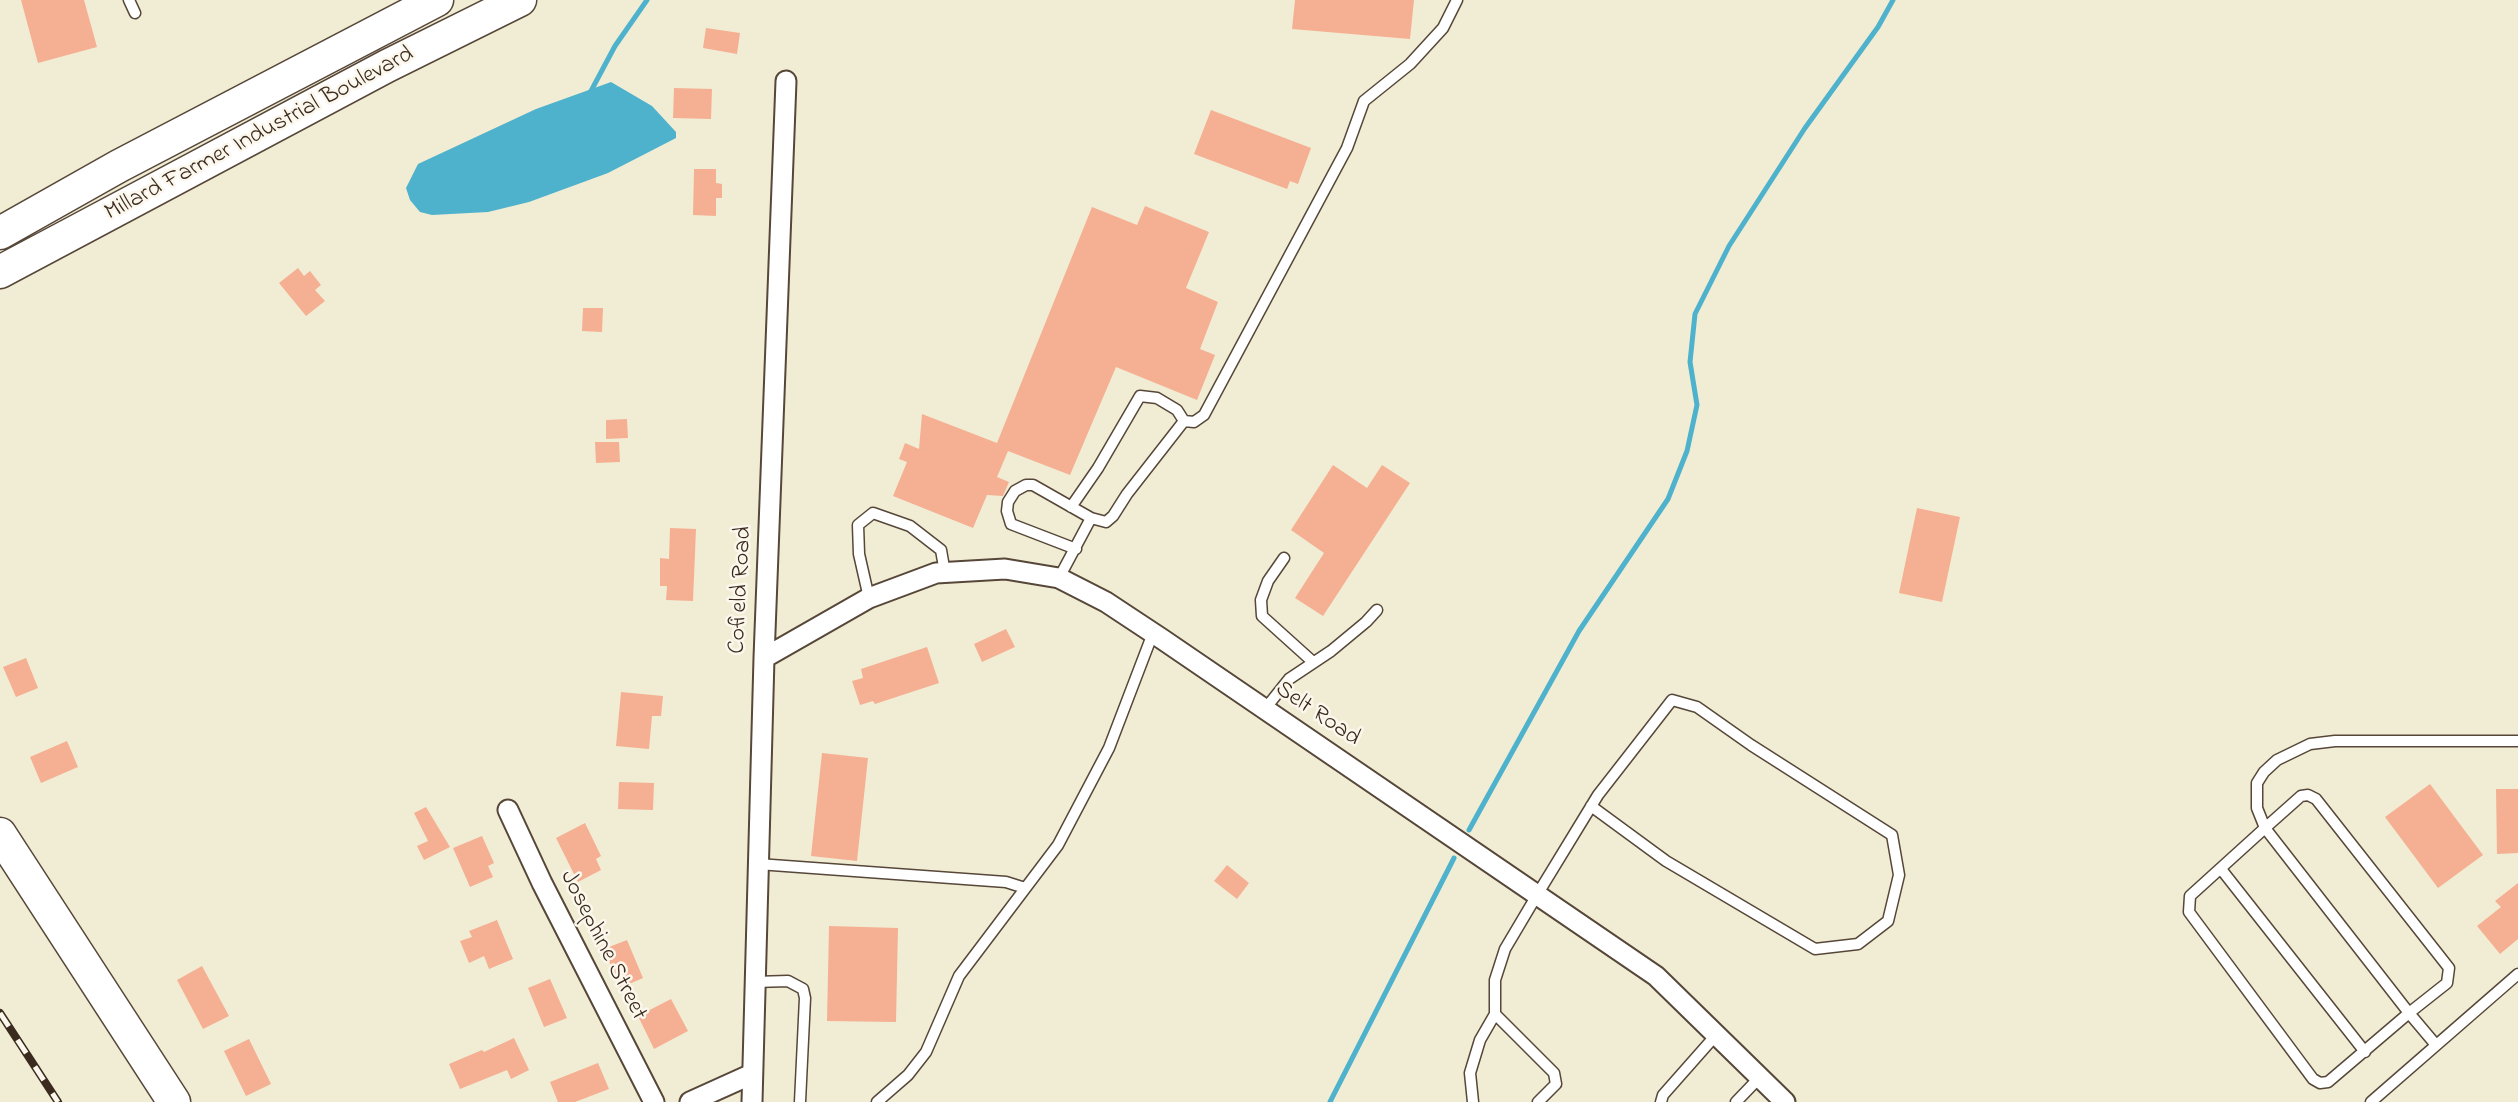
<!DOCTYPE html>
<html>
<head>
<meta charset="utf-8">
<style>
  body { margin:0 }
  canvas { display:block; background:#f1ecd4 }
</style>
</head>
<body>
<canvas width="2518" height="1102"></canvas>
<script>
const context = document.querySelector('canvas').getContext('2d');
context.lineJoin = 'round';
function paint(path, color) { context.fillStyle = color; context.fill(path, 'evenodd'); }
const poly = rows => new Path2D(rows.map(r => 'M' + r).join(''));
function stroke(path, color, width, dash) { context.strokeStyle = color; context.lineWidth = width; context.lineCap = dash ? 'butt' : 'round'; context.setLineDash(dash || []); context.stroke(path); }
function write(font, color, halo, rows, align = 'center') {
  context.font = font + ' "Indie Flower",sans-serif'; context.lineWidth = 5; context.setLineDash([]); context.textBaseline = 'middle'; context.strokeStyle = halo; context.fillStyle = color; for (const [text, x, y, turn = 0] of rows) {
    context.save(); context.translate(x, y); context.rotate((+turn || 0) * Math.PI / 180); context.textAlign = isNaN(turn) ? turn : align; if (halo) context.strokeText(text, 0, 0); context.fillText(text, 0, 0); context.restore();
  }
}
const water = poly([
  [611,82,652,106,676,132,676,138,608,173,529,202,488,212,432,215,420,212,410,200,406,188,418,164,536,109]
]);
const stream = poly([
  [591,91,615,46,647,0],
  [1469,830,1579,631,1668,499,1687,451,1697,405,1690,362,1695,314,1729,246,1805,128,1878,27,1893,0],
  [1330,1102,1454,858]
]);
const building = poly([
  [21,0,84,0,97,47,38,63],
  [1295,0,1414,0,1410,39,1292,29],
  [706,28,740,33,737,54,703,48],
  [674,88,712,89,711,119,673,118],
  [1211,110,1311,148,1298,184,1290,181,1287,189,1194,154],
  [694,169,716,169,716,183,722,184,722,198,716,198,716,216,693,215],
  [1145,206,1209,232,1186,288,1218,302,1200,349,1215,355,1197,400,1116,367,1070,475,1008,451,997,477,1009,482,1003,496,987,495,973,528,893,496,907,462,899,459,905,443,919,449,922,414,997,443,1092,207,1137,225],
  [298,268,304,276,310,271,321,285,315,290,325,301,306,316,279,283],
  [583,308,603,308,602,332,582,331],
  [627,419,628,438,606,439,606,420],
  [595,442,619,442,620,462,596,463],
  [1333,465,1367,488,1382,465,1410,483,1323,616,1295,598,1324,553,1291,530],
  [1917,508,1960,517,1942,602,1899,593],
  [670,528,696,529,693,601,666,600,667,586,660,586,660,558,669,559],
  [1006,629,1015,647,982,662,974,644],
  [927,647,939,683,875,704,873,701,860,705,852,681,863,678,861,669],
  [26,658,38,688,16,697,3,667],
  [621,692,663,696,661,716,652,716,649,749,616,746],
  [67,741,78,767,41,783,30,757],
  [822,753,868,758,857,861,811,856],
  [619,782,654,783,653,810,618,809],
  [2430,784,2483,855,2438,888,2385,817],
  [2496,789,2518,789,2518,853,2497,854],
  [426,807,450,847,424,860,417,846,428,841,414,813],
  [585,823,601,856,596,859,601,870,578,882,556,838],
  [482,836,494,863,488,866,493,877,470,887,453,848],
  [1227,865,1249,883,1237,899,1214,881],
  [2518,883,2518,939,2500,954,2477,926,2501,907,2495,901],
  [497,920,513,959,489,969,484,956,469,963,460,941,472,937,469,931],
  [829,926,898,928,896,1022,827,1021],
  [627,940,643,978,620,988,604,949],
  [202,966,229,1016,203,1029,177,980],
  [550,979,567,1018,544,1027,528,988],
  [671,999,688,1031,654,1049,638,1016],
  [514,1038,529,1070,511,1079,507,1070,460,1089,449,1064,482,1050,484,1052],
  [249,1039,271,1084,246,1096,224,1051],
  [598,1063,609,1089,575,1102,558,1102,550,1082]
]);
const service = poly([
  [129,0,135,13],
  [1071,507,1098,468,1140,396,1157,398,1177,410,1184,421,1194,422,1204,415,1347,148,1364,101,1410,64,1443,28,1457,0],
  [1076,549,1011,524,1007,511,1008,502,1015,491,1026,485,1033,485,1091,518,1106,522,1113,516,1127,494,1184,421],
  [1284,558,1268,581,1261,600,1262,616,1313,662],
  [1059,578,1091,518],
  [869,598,859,554,858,525,873,513,910,526,941,550,945,573],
  [1265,709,1289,679,1331,651,1366,622,1377,610],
  [758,864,1006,882,1025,888],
  [2221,869,2365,1052],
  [755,982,788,981,803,989,805,998,800,1102],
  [1495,1014,1554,1073,1556,1084,1538,1102],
  [2436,1045,2409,1013,2447,983,2449,968,2316,799,2308,795,2301,796,2265,828,2190,896,2189,912,2313,1079,2320,1083,2328,1082,2409,1013,2265,828,2257,808,2257,783,2264,772,2277,760,2310,744,2335,741,2518,741],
  [877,1102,908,1075,926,1052,959,976,1058,845,1109,748,1153,633],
  [1473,1102,1470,1073,1480,1040,1495,1014,1495,980,1505,949,1537,895,1598,795,1672,700,1697,707,1751,745,1892,835,1899,875,1888,921,1858,944,1815,949,1666,861,1591,806],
  [1661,1102,1663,1095,1716,1035],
  [1736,1102,1760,1077],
  [2371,1102,2518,974]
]);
const minor = poly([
  [764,658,869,598,936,573,1005,569,1059,578,1106,602,1162,639,1656,976,1785,1102],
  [508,810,542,883,654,1102],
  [690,1102,752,1074],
  [752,1102,764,658,786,81]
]);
const primary = poly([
  [0,233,119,166,437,0],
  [0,272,387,66,520,0],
  [0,834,174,1102]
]);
const rail = poly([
  [0,1013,58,1102]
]);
const streetNames = [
  ["Millard Farmer Industrial Boulevard",260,135,-28],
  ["Cofield Road",742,590,-87],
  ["Selt Road",1317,715,34],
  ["Josephine Street",602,946,63]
];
paint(water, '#4eb2cd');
stroke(stream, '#4eb2cd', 5);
paint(building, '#f5b093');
stroke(service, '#564739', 13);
stroke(minor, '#564739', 23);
stroke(primary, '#564739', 35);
stroke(service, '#fff', 10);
stroke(minor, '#fff', 19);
stroke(primary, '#fff', 32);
stroke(rail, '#3b2a1e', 8);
stroke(rail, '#fbf7ec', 5, [16]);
write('24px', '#3b2a1e', '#fbf7ec', streetNames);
</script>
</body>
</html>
